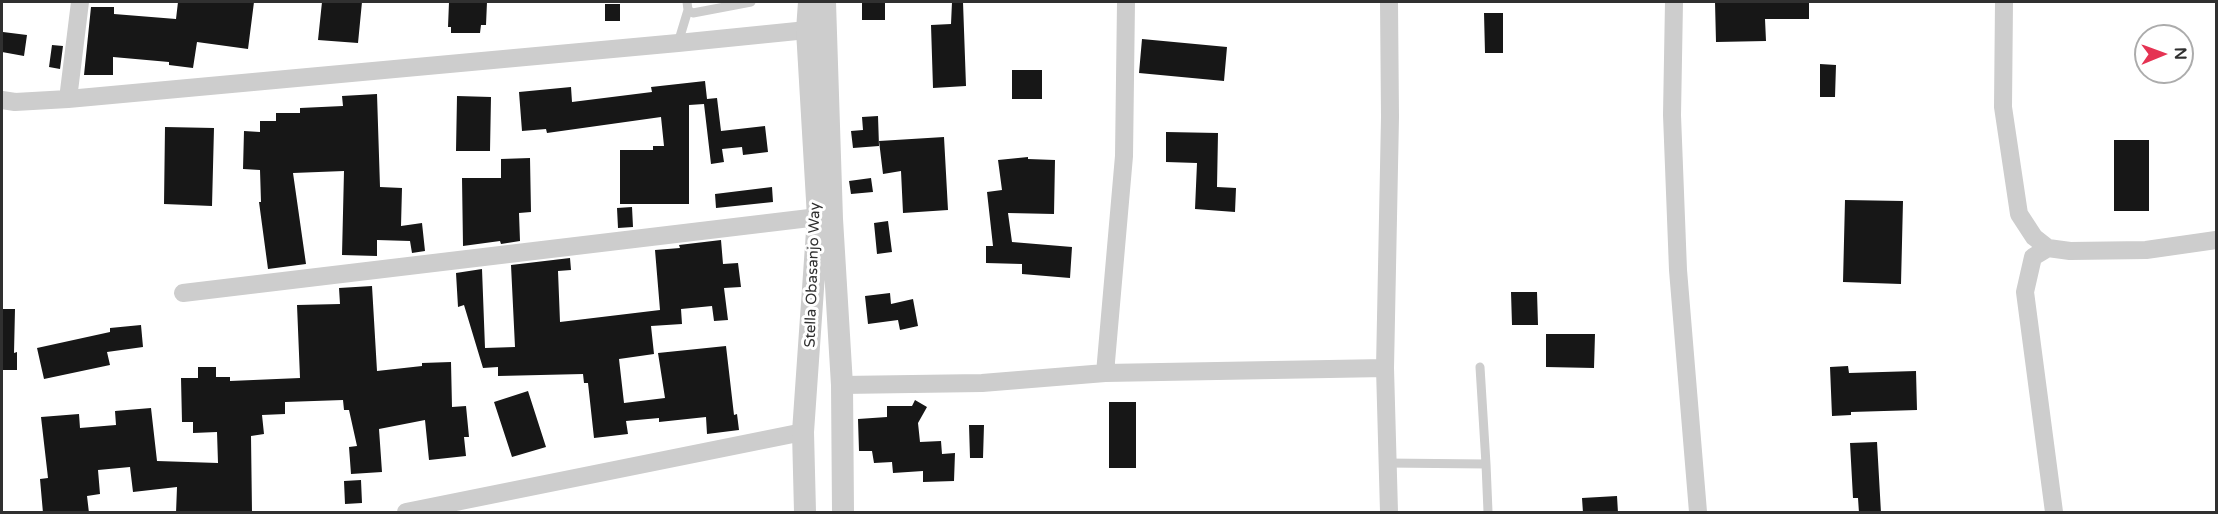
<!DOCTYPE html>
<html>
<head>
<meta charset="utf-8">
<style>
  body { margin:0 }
  #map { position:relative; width:2218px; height:514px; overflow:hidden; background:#fff; font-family:"Varela Round",sans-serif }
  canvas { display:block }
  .frame { position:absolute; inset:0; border:3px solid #303030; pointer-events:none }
  .north { position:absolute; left:2134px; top:24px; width:60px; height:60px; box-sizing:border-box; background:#fff; border:2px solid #acacac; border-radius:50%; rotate:89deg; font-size:16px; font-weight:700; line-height:24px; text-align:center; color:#303030 }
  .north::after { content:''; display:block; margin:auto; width:21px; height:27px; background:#e53353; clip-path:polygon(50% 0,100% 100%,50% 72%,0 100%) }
</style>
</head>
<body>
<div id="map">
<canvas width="2218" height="514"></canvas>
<div class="frame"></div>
<div class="north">N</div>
</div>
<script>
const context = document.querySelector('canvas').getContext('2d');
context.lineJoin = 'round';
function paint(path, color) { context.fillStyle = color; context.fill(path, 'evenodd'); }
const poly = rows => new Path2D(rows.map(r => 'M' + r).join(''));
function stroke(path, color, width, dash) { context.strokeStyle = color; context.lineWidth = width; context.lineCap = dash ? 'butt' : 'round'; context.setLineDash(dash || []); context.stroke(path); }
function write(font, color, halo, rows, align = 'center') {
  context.font = font + ' "Varela Round",sans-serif'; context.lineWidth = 6; context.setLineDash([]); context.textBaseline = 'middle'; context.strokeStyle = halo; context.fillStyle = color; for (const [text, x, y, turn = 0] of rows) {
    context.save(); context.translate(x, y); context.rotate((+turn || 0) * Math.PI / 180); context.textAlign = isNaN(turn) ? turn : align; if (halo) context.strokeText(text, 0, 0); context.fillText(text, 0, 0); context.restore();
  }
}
const building = poly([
  [178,2,254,2,248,49,197,42,193,68,169,65,169,62,113,57,113,75,84,75,91,7,114,7,114,14,176,19],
  [322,2,362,2,358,43,318,40],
  [449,2,487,2,486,25,481,25,480,33,451,33,451,27,448,27],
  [862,2,885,2,885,20,862,20],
  [952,2,963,2,966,86,933,88,931,25,951,24],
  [1715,2,1809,2,1809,19,1765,19,1766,41,1716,42],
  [605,4,620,4,620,21,605,21],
  [1484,13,1503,13,1503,53,1485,53],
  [3,32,27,35,24,56,2,52],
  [1142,39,1227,47,1224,81,1139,73],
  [52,45,63,46,60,69,49,67],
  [1820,64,1836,65,1835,97,1820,97],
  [1012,70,1042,70,1042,99,1012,99],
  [705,81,707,99,717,98,721,131,765,126,768,152,743,155,742,147,722,149,724,162,711,164,704,104,689,105,689,204,620,204,620,150,653,150,653,146,664,146,661,117,547,133,546,129,522,131,519,92,571,87,572,102,652,92,651,87],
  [377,94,380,187,402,188,401,226,422,223,425,251,412,253,410,241,377,240,377,256,342,255,344,171,293,173,306,264,268,269,259,202,261,202,260,170,243,169,244,131,260,132,260,121,276,121,276,113,300,113,300,108,343,106,342,96],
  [457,96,491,97,490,151,456,151],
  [878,116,879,146,853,148,851,131,863,130,862,117],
  [165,127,214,128,212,206,164,204],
  [1166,132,1218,133,1217,187,1236,188,1235,212,1195,209,1197,163,1166,162],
  [944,137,948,210,903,213,901,171,883,174,879,141],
  [2114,140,2149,140,2149,211,2114,211],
  [1028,157,1028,159,1055,160,1054,214,1008,213,1012,242,1072,247,1070,278,1022,274,1022,264,986,263,986,246,993,246,987,192,1002,190,998,160],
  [530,158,531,212,519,213,520,241,501,244,500,241,463,246,462,178,501,178,501,159],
  [871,178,873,192,851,194,849,181],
  [772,187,773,202,716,208,715,194],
  [1845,200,1903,201,1901,284,1843,282],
  [632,207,633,227,618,228,617,208],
  [888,221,892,252,877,254,874,223],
  [721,240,723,264,738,263,741,287,724,288,728,320,714,321,712,306,681,309,682,324,651,326,654,354,619,359,624,403,665,398,658,353,726,346,734,415,737,414,739,430,707,434,706,417,659,422,659,418,626,421,628,434,594,438,588,383,584,383,583,374,498,376,498,367,483,368,464,305,458,307,456,273,482,269,485,348,515,347,511,265,570,258,571,270,558,271,560,322,660,310,655,250,680,248,679,245],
  [372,286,377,371,422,366,422,363,451,362,452,407,466,406,469,437,464,437,466,456,429,460,425,420,379,429,382,472,351,474,349,447,357,446,349,410,344,410,343,400,285,402,285,414,262,415,264,434,251,436,252,513,176,513,177,487,133,492,130,467,98,470,100,494,87,496,89,513,43,513,40,479,48,478,41,417,79,414,80,428,116,425,115,411,151,408,157,461,218,463,217,432,193,433,193,422,182,422,181,378,198,378,198,367,216,367,216,377,230,377,230,381,300,378,297,305,340,304,339,288],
  [1511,292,1537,292,1538,325,1512,325],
  [890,293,891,304,913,299,918,326,900,330,898,320,868,324,865,296],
  [2,309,15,309,14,353,17,352,17,370,2,370],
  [141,325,143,347,107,352,110,365,44,379,37,348,110,332,110,328],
  [1546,334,1595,334,1594,368,1546,367],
  [1848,366,1849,373,1916,371,1917,410,1851,412,1851,415,1832,416,1830,367],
  [528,391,546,447,512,457,494,402],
  [915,400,927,407,918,423,920,442,941,441,942,454,955,453,954,481,923,482,923,471,893,473,892,462,874,463,872,451,859,451,858,419,887,417,887,406,912,406],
  [1109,402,1136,402,1136,468,1109,468],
  [969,425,984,425,983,458,970,458],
  [1877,442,1881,513,1859,513,1858,498,1853,498,1850,443],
  [361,480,362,503,345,504,344,481],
  [1617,496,1618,513,1583,513,1582,498]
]);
const service = poly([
  [687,2,688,10,693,13,751,2],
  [678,43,688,10],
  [1480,367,1486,464],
  [1386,463,1486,464,1488,512]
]);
const minor = poly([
  [1674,2,1672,115,1678,270,1698,512],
  [2004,2,2003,107,2019,214,2034,237,2048,248,2070,251,2146,250,2216,240],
  [68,99,80,2],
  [2,100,15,102,68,99,678,43,807,30],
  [2048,248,2033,257,2025,292,2054,512],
  [183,293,818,217],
  [1105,373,1124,156,1126,2],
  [842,385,982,383,1105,373,1385,368],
  [406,512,803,432],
  [1389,512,1385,368,1390,117,1389,2]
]);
const tertiary = poly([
  [825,2,832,219,842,385,843,512],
  [805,512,803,432,818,217,807,30,809,2]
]);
const streetNames = [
  ["Stella Obasanjo Way",813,275,-88]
];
paint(building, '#171717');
stroke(service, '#cdcdcd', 9);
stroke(minor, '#cdcdcd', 18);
stroke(tertiary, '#cdcdcd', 22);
write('15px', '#303030', '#fff', streetNames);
</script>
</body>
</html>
